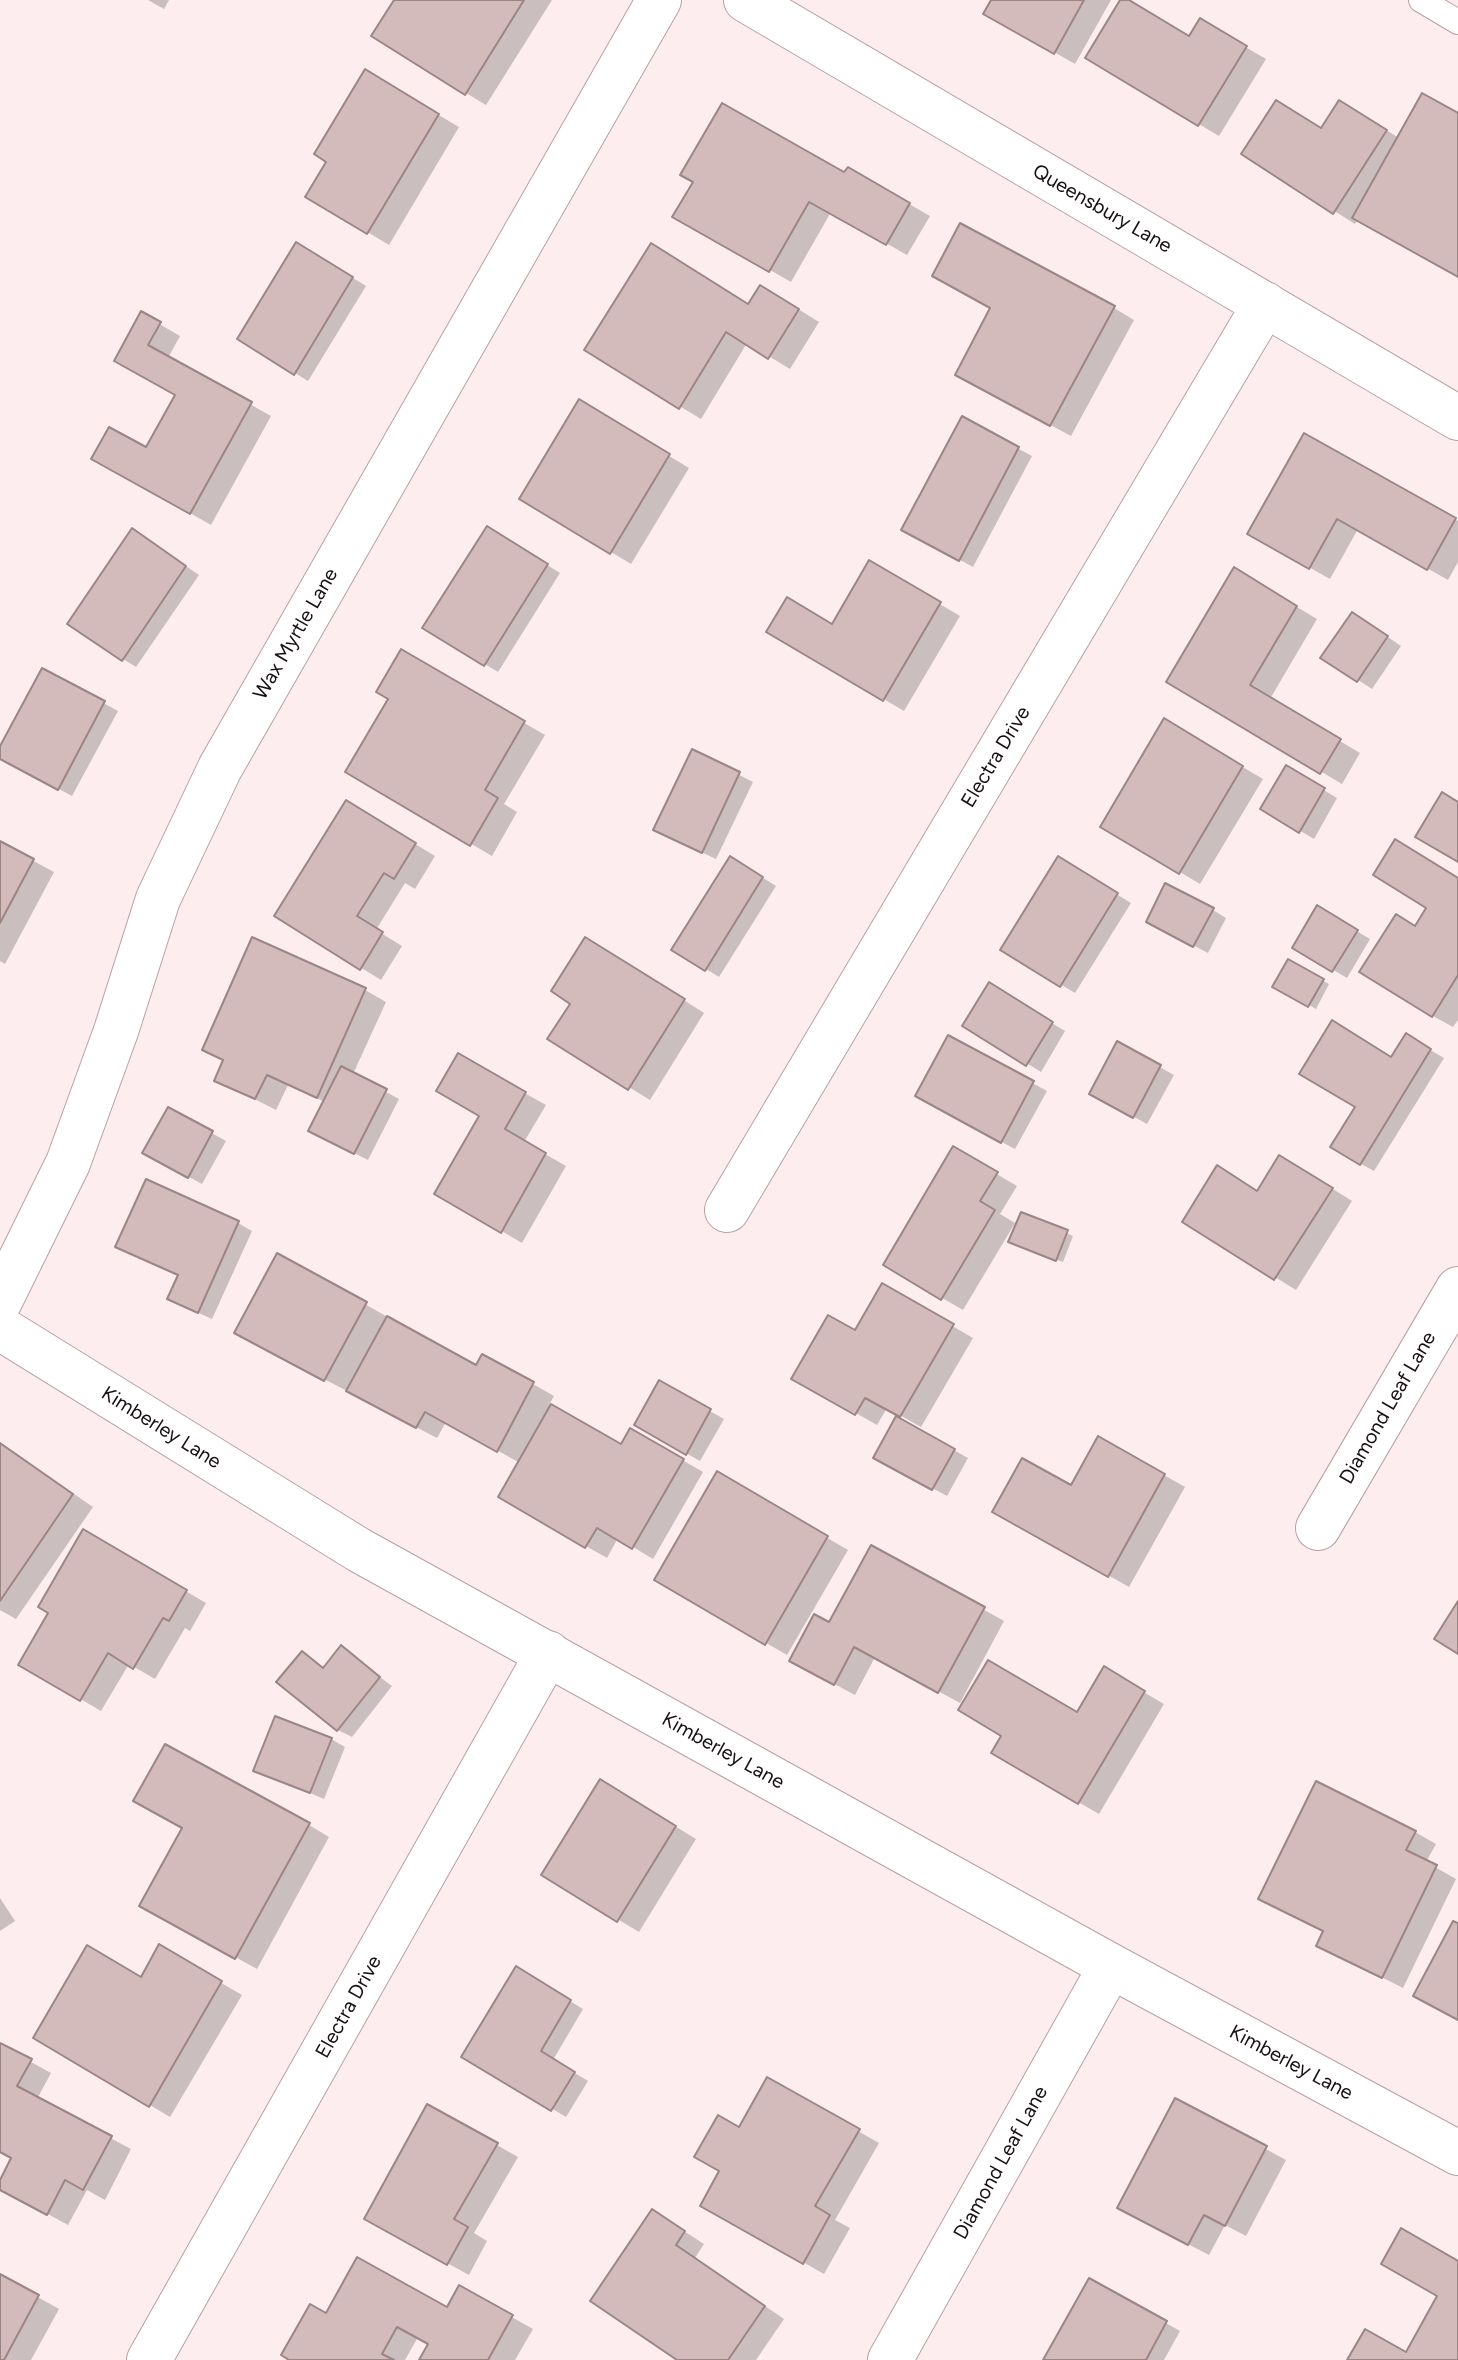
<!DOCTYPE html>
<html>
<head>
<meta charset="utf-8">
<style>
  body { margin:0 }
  canvas { display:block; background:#fdedee }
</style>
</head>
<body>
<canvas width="1458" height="2360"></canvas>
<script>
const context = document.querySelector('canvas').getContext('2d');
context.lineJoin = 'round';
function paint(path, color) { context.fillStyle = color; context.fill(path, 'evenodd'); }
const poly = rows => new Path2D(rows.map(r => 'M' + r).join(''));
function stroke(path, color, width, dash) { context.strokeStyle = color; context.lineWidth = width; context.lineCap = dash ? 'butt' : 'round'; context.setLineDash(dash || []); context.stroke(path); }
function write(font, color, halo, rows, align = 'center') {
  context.font = font + ' Figtree,sans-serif'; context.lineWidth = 8; context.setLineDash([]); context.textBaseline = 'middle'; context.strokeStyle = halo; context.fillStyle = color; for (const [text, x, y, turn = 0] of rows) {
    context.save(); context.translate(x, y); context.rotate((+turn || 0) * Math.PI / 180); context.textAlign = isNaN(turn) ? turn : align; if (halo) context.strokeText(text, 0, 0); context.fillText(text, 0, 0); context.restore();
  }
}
const shadow = poly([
  [148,0,169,0,164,9],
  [396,0,552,0,486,105,466,93],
  [993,0,1111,0,1075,64,986,13],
  [1122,0,1190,39,1201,21,1266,59,1219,136,1088,58],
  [366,72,459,127,389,245,308,196,329,161],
  [1361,114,1399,138,1458,115,1458,275,1358,219,1355,224,1244,154,1322,130],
  [848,169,930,216,907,255,831,212,791,282,675,216,845,175],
  [311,252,366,286,308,381,295,373],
  [782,299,819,322,790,369,747,343,701,419,587,350],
  [993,308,1114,308,1134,320,1071,436,978,386],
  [142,314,180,336,168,358,271,416,211,525,94,458,147,449,177,394,117,360],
  [600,414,689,468,631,564,611,552],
  [963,419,1032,456,973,567,918,537],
  [1305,436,1458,521,1458,562,1448,580,1358,529,1330,579,1250,534],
  [501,536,560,573,498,672,425,628],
  [146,539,199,575,136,667,123,659],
  [870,563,960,616,904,711,769,632,833,626],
  [1235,570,1317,619,1270,699,1360,753,1342,784,1169,682],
  [1366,622,1401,646,1372,689,1323,657],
  [402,652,545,735,504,804,517,812,492,856,348,772,391,698],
  [43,670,118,711,72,796,0,757,0,750],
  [1165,721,1263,779,1200,884,1103,826],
  [693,751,753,782,716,859,670,837],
  [1287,768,1337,798,1314,839,1263,809],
  [367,815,435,856,415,889,405,883,376,930,402,946,381,980,277,916],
  [0,843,54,872,5,964,0,961],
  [1059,859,1131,903,1075,993,1003,950],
  [744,866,776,886,719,977,706,969],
  [1458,880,1458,1020,1453,1027,1433,1016,1416,928,1429,908],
  [1318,908,1370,939,1347,978,1295,947],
  [1213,910,1226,918,1208,953,1162,929],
  [607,951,704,1013,650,1100,550,1039],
  [1289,962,1329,984,1316,1009,1275,986],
  [989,985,1065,1031,1041,1072,965,1025],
  [365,990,386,1002,353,1074,399,1099,368,1160,324,1138,325,1102,288,1085,276,1110,217,1080],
  [1406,1036,1444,1058,1374,1171,1361,1164,1392,1059],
  [949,1038,1047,1091,1015,1149,931,1104],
  [1118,1044,1174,1075,1147,1124,1092,1094],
  [458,1056,546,1105,524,1142,566,1166,522,1243,437,1193,482,1115],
  [169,1109,226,1141,202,1184,145,1153],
  [954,1149,1017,1186,1000,1214,1015,1223,963,1310,885,1265],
  [1301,1169,1352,1201,1296,1290,1184,1221,1258,1192],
  [1022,1214,1073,1236,1063,1262,1017,1244],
  [238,1223,252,1231,212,1319,183,1306,180,1275],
  [278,1255,476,1367,483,1356,533,1384,554,1396,549,1405,622,1447,631,1430,703,1472,653,1559,618,1538,607,1558,500,1497,520,1463,446,1422,437,1438,257,1344],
  [883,1286,973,1338,921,1427,887,1408,877,1425,794,1378,856,1333],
  [660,1383,724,1419,700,1461,636,1425],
  [897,1419,968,1458,947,1496,875,1457],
  [1099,1438,1185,1487,1129,1587,995,1511,1072,1488],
  [0,1443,93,1507,16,1619,0,1610],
  [718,1474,848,1550,787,1655,657,1580],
  [84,1532,206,1603,190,1631,185,1628,155,1679,129,1664,101,1711,21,1664,50,1613],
  [872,1547,1004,1621,960,1703,875,1657,855,1695,812,1672,830,1625],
  [341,1648,392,1686,352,1737,338,1730,302,1653,325,1669],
  [1104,1669,1164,1704,1099,1814,993,1753,1004,1735,1077,1714],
  [331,1739,345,1747,324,1799,256,1770],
  [621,1793,696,1839,639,1932,544,1875],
  [309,1825,329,1837,257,1969,141,1905],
  [1415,1832,1436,1844,1426,1862,1456,1879,1403,1988,1318,1945],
  [0,1898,15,1921,0,1931],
  [160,1947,242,1995,170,2117,36,2037,142,1979],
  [516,1969,583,2009,553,2060,588,2081,566,2117,464,2056],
  [0,2045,51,2073,37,2099,131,2149,105,2200,87,2190,68,2225,0,2188,13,2158,0,2151],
  [768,2080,879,2143,835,2220,850,2228,824,2274,703,2205],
  [1176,2100,1286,2160,1246,2236,1225,2225,1209,2255,1140,2219],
  [428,2106,518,2157,474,2233,487,2241,469,2275,387,2230],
  [673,2224,704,2244,695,2258,784,2319,756,2360,681,2360],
  [0,2276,59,2309,31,2360,0,2360],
  [1089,2280,1180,2331,1164,2360,1045,2360],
  [460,2288,533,2329,515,2360,422,2360,431,2344,418,2337,405,2360,293,2360,327,2316,448,2310]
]);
const building = poly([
  [394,0,524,0,465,95,371,36,394,0],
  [991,0,1084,0,1054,54,983,14,991,0],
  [1120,0,1129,0,1189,36,1200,18,1247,46,1198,126,1085,58,1120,0],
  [365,69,439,114,367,234,305,197,326,162,314,154,365,69],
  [1422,93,1458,113,1458,277,1352,218,1422,93],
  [1276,100,1321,128,1339,100,1387,130,1333,214,1241,154,1276,100],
  [722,103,844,172,848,167,910,203,886,245,809,202,769,272,672,217,693,182,680,175,722,103],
  [960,223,1115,306,1050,426,955,375,990,308,932,276,960,223],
  [296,242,353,277,294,375,237,339,296,242],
  [651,243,748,304,760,285,799,309,768,359,726,332,679,409,584,350,651,243],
  [141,311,161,322,148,345,252,402,190,514,91,459,109,427,146,447,175,395,114,361,141,311],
  [579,399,670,454,610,554,519,499,579,399],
  [962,416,1019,447,959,561,901,530,962,416],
  [1304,433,1456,518,1427,570,1337,519,1309,569,1247,534,1304,433],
  [487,526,548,564,484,666,422,628,487,526],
  [132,528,186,566,122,661,67,624,132,528],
  [869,560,941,602,883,701,766,632,787,597,832,624,869,560],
  [1234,567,1297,606,1250,685,1341,739,1320,774,1166,682,1234,567],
  [1352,612,1388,636,1357,682,1320,658,1352,612],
  [401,649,525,721,485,790,498,798,470,846,345,772,388,699,376,692,401,649],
  [42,668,105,701,58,790,0,759,0,746,42,668],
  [1164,718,1243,766,1179,874,1100,827,1164,718],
  [692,749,740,772,702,853,653,830,692,749],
  [1286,765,1325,788,1299,833,1260,809,1286,765],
  [1442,792,1458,802,1458,862,1415,837,1442,792],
  [346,800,416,843,394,879,384,873,357,916,383,932,360,970,274,916,346,800],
  [1395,839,1458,878,1458,975,1432,1017,1359,972,1396,914,1415,926,1426,908,1373,875,1395,839],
  [0,841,34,859,0,923,0,841],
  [730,856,763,877,705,971,671,950,730,856],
  [1058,856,1118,893,1060,987,1000,950,1058,856],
  [1165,883,1214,908,1193,947,1146,922,1165,883],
  [1317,905,1358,930,1332,972,1292,948,1317,905],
  [252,937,366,988,317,1098,267,1075,255,1099,214,1081,223,1060,202,1050,252,937],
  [585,937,685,999,628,1090,547,1039,570,1004,551,991,585,937],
  [1288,959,1324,979,1308,1007,1272,987,1288,959],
  [989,982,1053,1022,1026,1066,962,1026,989,982],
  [1332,1020,1391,1057,1406,1033,1431,1049,1360,1165,1330,1147,1355,1107,1299,1074,1332,1020],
  [948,1035,1034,1081,1001,1143,915,1096,948,1035],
  [1117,1041,1161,1065,1133,1118,1089,1094,1117,1041],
  [458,1053,526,1092,505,1129,546,1153,501,1233,434,1194,479,1116,436,1091,458,1053],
  [341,1066,387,1089,354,1154,308,1131,341,1066],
  [168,1107,213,1131,188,1178,142,1153,168,1107],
  [953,1146,998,1172,980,1201,995,1210,941,1300,883,1265,953,1146],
  [1279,1155,1333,1188,1274,1280,1182,1222,1217,1165,1257,1191,1279,1155],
  [146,1179,239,1221,198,1313,167,1299,178,1275,115,1247,146,1179],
  [1021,1212,1068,1230,1056,1261,1008,1242,1021,1212],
  [277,1253,367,1302,324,1381,234,1333,277,1253],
  [882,1283,954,1324,900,1417,865,1398,855,1415,791,1379,828,1315,855,1330,882,1283],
  [387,1316,476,1365,482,1354,534,1382,497,1452,425,1412,416,1428,346,1391,387,1316],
  [659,1380,711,1409,686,1455,634,1425,659,1380],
  [551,1404,621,1444,630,1428,684,1459,632,1549,597,1528,585,1548,498,1497,551,1404],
  [896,1416,955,1449,932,1490,873,1458,896,1416],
  [1098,1436,1165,1474,1108,1577,992,1512,1022,1458,1071,1485,1098,1436],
  [0,1443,73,1494,0,1601,0,1443],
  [717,1471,828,1536,765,1645,654,1580,717,1471],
  [83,1529,187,1590,169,1621,163,1618,133,1669,108,1653,80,1701,18,1665,48,1613,38,1607,83,1529],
  [871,1545,985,1607,938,1693,854,1647,834,1685,789,1661,814,1614,829,1622,871,1545],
  [1458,1601,1458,1654,1434,1639,1458,1601],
  [341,1645,380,1677,337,1731,276,1682,302,1651,323,1668,341,1645],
  [988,1660,1077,1712,1104,1666,1145,1691,1078,1804,991,1753,1001,1736,958,1710,988,1660],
  [275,1716,332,1738,310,1793,253,1771,275,1716],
  [165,1744,310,1823,235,1959,139,1906,182,1828,133,1801,165,1744],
  [600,1779,676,1826,617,1922,541,1875,600,1779],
  [1316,1781,1416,1831,1406,1850,1437,1865,1382,1978,1316,1946,1323,1931,1258,1899,1316,1781],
  [1453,1921,1458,1923,1458,2020,1413,1996,1453,1921],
  [159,1944,222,1981,149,2107,33,2038,87,1945,141,1977,159,1944],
  [516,1966,571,2000,541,2051,575,2072,551,2111,461,2057,516,1966],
  [0,2043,32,2059,17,2086,112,2136,83,2190,65,2180,47,2215,0,2190,0,2180,11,2158,0,2152,0,2043],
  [767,2077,860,2129,815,2206,830,2215,803,2264,700,2206,719,2171,694,2157,718,2115,739,2127,767,2077],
  [1175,2098,1267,2146,1225,2226,1204,2215,1188,2245,1117,2208,1175,2098],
  [427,2104,498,2143,454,2219,468,2227,447,2265,364,2219,427,2104],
  [652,2209,685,2231,676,2245,765,2306,728,2360,677,2360,590,2301,652,2209],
  [1401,2228,1458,2261,1458,2360,1347,2360,1365,2329,1406,2352,1437,2296,1381,2264,1401,2228],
  [357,2257,447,2307,459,2285,513,2315,488,2360,419,2360,428,2344,397,2327,382,2354,394,2360,289,2360,281,2355,310,2304,326,2313,357,2257],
  [0,2274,39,2295,4,2360,0,2360,0,2274],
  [1089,2278,1167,2321,1146,2360,1043,2360,1089,2278]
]);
const service = poly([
  [1421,0,1458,22]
]);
const minor = poly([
  [746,0,1458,418],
  [727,1210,1265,304],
  [0,1301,68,1163,116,1031,158,899,220,768,659,0],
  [1318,1528,1458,1289],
  [149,2360,548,1653],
  [890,2360,1111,1966]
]);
const tertiary = poly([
  [0,1328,359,1550,1111,1966,1458,2153]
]);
const streetNames = [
  ["Queensbury Lane",1102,209,30],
  ["Wax Myrtle Lane",296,634,-60],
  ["Electra Drive",996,757,-59],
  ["Diamond Leaf Lane",1388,1408,-60],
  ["Kimberley Lane",161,1428,32],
  ["Kimberley Lane",723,1751,29],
  ["Electra Drive",349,2007,-61],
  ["Kimberley Lane",1291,2063,28],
  ["Diamond Leaf Lane",1001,2163,-61]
];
paint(shadow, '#0003');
paint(building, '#d3babb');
stroke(building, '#9c8585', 2);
stroke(service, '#baa1a2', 26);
stroke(minor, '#baa1a2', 46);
stroke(tertiary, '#baa1a2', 46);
stroke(service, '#fff', 24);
stroke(minor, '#fff', 44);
stroke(tertiary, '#fff', 44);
write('20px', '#191111', '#fff', streetNames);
</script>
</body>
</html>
